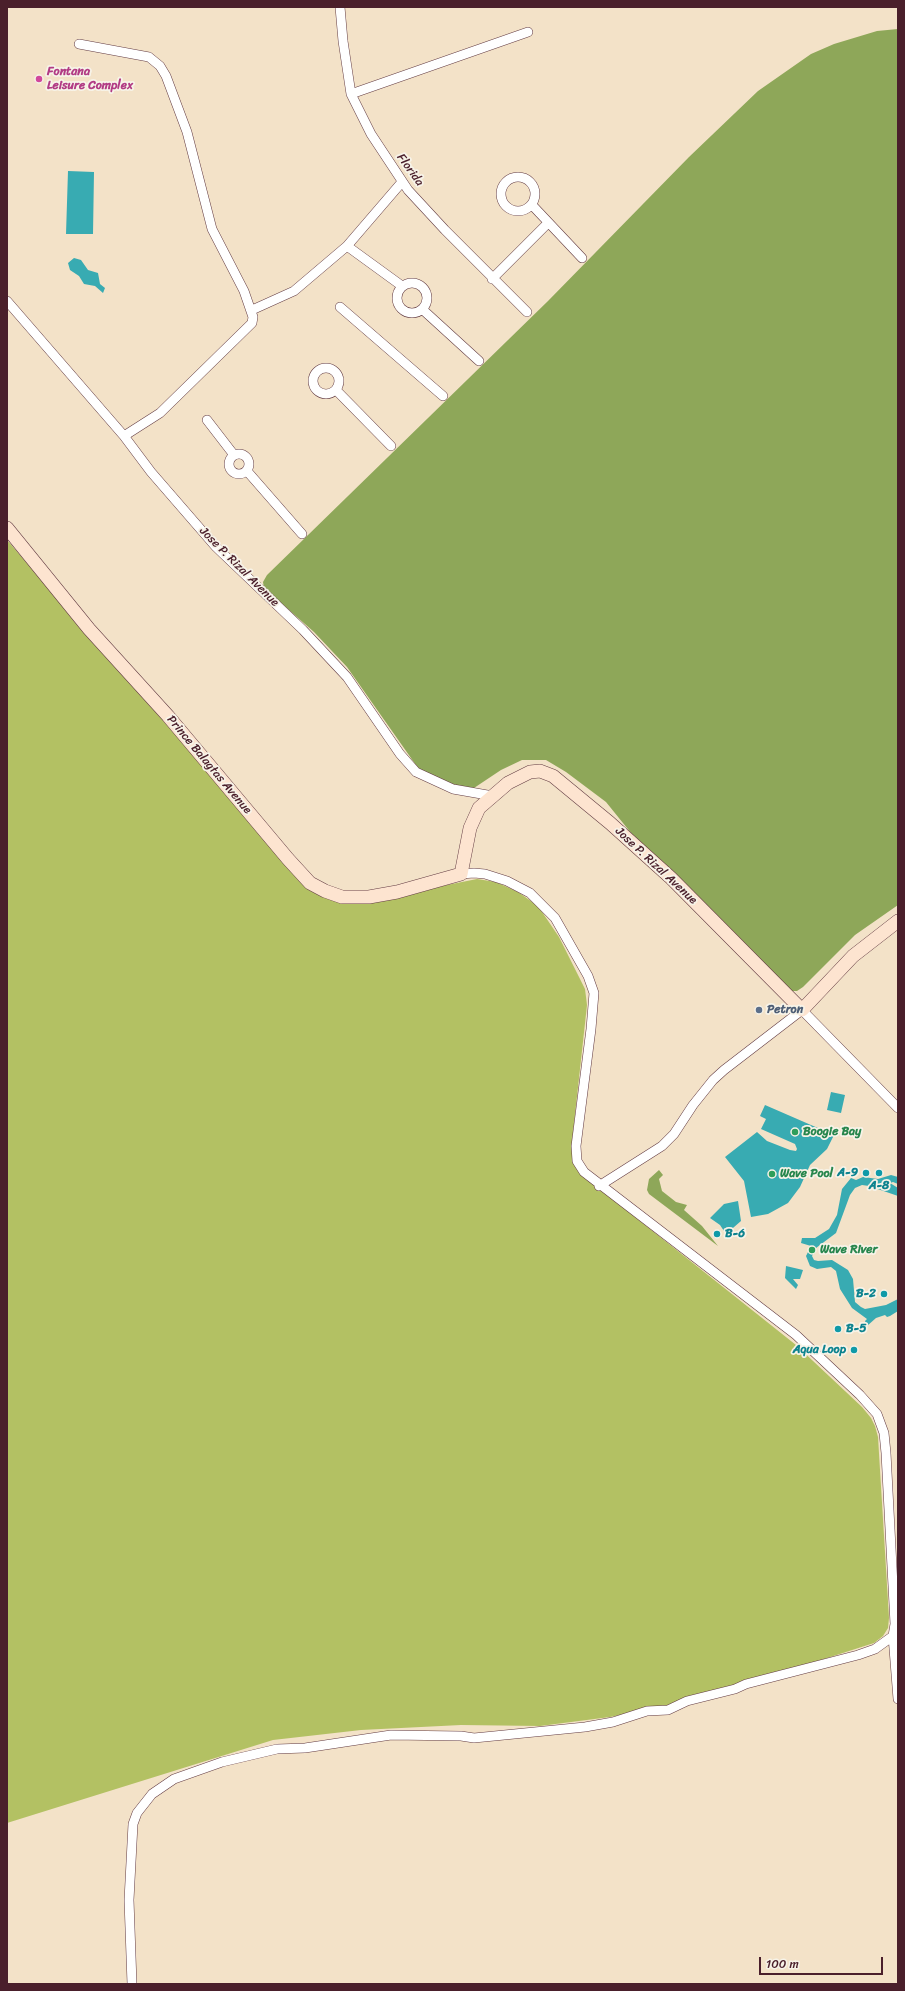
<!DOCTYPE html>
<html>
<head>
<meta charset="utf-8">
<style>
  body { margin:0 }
  #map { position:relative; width:905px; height:1991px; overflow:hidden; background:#f3e2c8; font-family:Sriracha,sans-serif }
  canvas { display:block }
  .frame { position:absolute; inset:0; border:8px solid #4a1f2b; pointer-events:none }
  .scale { position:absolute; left:759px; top:1957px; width:124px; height:18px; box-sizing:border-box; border:2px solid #4a1f2b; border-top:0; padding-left:5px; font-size:12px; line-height:14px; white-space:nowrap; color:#4a1f2b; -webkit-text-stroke:3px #f7f3e8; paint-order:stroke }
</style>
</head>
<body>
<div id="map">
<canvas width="905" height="1991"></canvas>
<div class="frame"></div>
<div class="scale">100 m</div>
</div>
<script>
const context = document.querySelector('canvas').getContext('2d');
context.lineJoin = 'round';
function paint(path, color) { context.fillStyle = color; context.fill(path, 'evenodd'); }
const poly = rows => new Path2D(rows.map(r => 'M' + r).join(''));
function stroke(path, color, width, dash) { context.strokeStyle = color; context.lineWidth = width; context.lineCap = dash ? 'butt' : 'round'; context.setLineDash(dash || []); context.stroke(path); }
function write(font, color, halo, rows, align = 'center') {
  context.font = font + ' Sriracha,sans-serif'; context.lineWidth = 3.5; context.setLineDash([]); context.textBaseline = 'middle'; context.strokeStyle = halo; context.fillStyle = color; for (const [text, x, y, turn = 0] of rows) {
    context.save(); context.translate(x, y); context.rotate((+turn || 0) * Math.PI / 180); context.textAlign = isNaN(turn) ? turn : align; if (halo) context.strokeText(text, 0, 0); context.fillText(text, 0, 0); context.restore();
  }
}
const green = poly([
  [7,540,299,878,362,902,477,879,496,882,518,892,538,906,559,937,585,989,587,1005,572,1142,591,1182,796,1345,862,1407,871,1418,875,1426,878,1437,889,1618,888,1628,883,1636,874,1643,696,1700,610,1717,540,1726,461,1725,361,1730,273,1740,7,1823]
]);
const forest = poly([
  [898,29,898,905,855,935,803,987,797,991,791,991,644,849,606,802,566,772,546,760,522,760,501,770,474,788,455,786,418,768,347,667,314,632,264,588,263,582,267,575,548,301,689,157,758,91,811,54,834,44,877,31],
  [659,1170,663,1175,659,1179,662,1191,676,1202,687,1205,684,1210,702,1226,718,1246,649,1194,647,1190,649,1179]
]);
const water = poly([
  [68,171,94,172,93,234,66,234],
  [74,258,81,260,88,270,98,273,100,284,105,288,103,293,95,286,84,284,79,276,70,270,68,263],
  [831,1092,845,1095,841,1113,827,1110],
  [765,1105,834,1135,827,1149,810,1165,800,1187,788,1203,768,1214,751,1217,744,1181,725,1157,757,1132,767,1141,790,1150,796,1151,797,1149,795,1144,761,1129,766,1119,760,1116],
  [891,1175,898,1177,898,1184,893,1182,890,1183,898,1188,898,1196,869,1186,862,1185,855,1188,850,1195,836,1233,816,1248,812,1256,814,1260,818,1261,832,1260,848,1270,853,1279,855,1302,861,1307,865,1309,886,1305,898,1299,898,1311,890,1316,887,1317,885,1315,876,1318,867,1326,865,1321,867,1319,852,1308,840,1289,836,1271,831,1267,817,1269,810,1266,806,1256,811,1246,801,1243,802,1238,815,1238,829,1229,837,1215,842,1189,851,1178,856,1180,863,1177,878,1179],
  [738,1201,741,1221,726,1234,720,1225,710,1218,724,1204],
  [786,1266,803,1270,800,1279,793,1279,798,1285,796,1289,785,1278]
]);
const street = poly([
  [340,7,343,41,351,94,371,134,408,190,445,230,527,312],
  [79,44,149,57,160,66,166,76,187,132,212,229,244,291,253,317,252,323,160,413,124,436],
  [351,94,528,32],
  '501 194a17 17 0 1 1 34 0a17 17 0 1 1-34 0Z',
  [532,205,582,258],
  [347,246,402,286],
  [492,279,548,223],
  '397 298a15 15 0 1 1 30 0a15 15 0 1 1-30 0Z',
  [7,301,124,436,151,472,216,547,303,630,347,677,400,754,416,772,453,789,493,796],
  [340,307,443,396],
  [422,309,479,361],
  [252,310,294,291,347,246,402,182],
  '313 381a13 13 0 1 1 26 0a13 13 0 1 1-26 0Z',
  [336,390,391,446],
  [207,420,234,455],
  '229 464a10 10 0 1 1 20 0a10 10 0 1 1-20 0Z',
  [247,471,302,534],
  [599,1186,662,1146,674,1134,693,1105,713,1080,724,1070,802,1010,898,1108],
  [893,1636,898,1699],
  [132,1984,129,1900,133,1824,137,1813,152,1794,174,1779,222,1762,277,1749,305,1748,391,1735,461,1736,474,1738,585,1727,613,1722,647,1711,668,1710,687,1701,735,1689,746,1684,858,1655,875,1649,893,1636,895,1624,886,1453,884,1433,877,1414,860,1395,796,1335,584,1172,577,1161,576,1146,591,1029,594,993,588,976,555,918,530,893,507,881,485,874,474,873,461,874]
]);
const secondary = poly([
  [7,528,89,629,168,716,288,859,310,883,325,891,342,897,369,897,397,892,461,874,470,828,479,808,508,783,530,772,540,771,553,776,610,823,671,878,802,1010,853,956,898,921]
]);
const markers = [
  [39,79,4,"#d1479c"],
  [759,1010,4,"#5c6f8a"],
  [795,1132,4,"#2e9e5b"],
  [866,1173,4,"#0f9aa8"],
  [879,1173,4,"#0f9aa8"],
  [772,1174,4,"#2e9e5b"],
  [717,1234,4,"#0f9aa8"],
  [812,1250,4,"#2e9e5b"],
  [884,1294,4,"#0f9aa8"],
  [838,1329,4,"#0f9aa8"],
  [854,1350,4,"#0f9aa8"]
];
const hotelNames = [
  ["Fontana",47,72],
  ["Leisure Complex",47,86]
];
const streetNames = [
  ["Florida",410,170,54],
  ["Jose P. Rizal Avenue",239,567,45],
  ["Prince Balagtas Avenue",209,765,50],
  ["Jose P. Rizal Avenue",656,866,43]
];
const serviceNames = [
  ["Petron",767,1010]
];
const leisureNames = [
  ["Boogie Bay",803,1132],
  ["Wave Pool",780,1174],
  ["Wave River",820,1250]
];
const cultureNames = [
  ["A-9",858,1173],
  ["A-8",879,1186,"center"],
  ["B-6",725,1234,"left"],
  ["B-2",876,1294],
  ["B-5",846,1329,"left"],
  ["Aqua Loop",846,1350]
];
paint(green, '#b3c163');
paint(forest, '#8ea759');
paint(water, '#38abb2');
stroke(street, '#633c43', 10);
stroke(secondary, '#633c43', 14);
stroke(street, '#fff', 9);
stroke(secondary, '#fde4d0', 13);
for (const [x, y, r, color] of markers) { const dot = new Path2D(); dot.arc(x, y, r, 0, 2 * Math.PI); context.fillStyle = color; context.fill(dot); stroke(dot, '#f7f3e8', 1.5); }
write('bold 12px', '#b23c85', '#f7f3e8', hotelNames, 'left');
write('12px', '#4a1f2b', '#f7f3e8', streetNames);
write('bold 12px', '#4e5e75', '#f7f3e8', serviceNames, 'left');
write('bold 12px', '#27864d', '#f7f3e8', leisureNames, 'left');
write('bold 12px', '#0d838f', '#f7f3e8', cultureNames, 'right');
</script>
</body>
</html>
